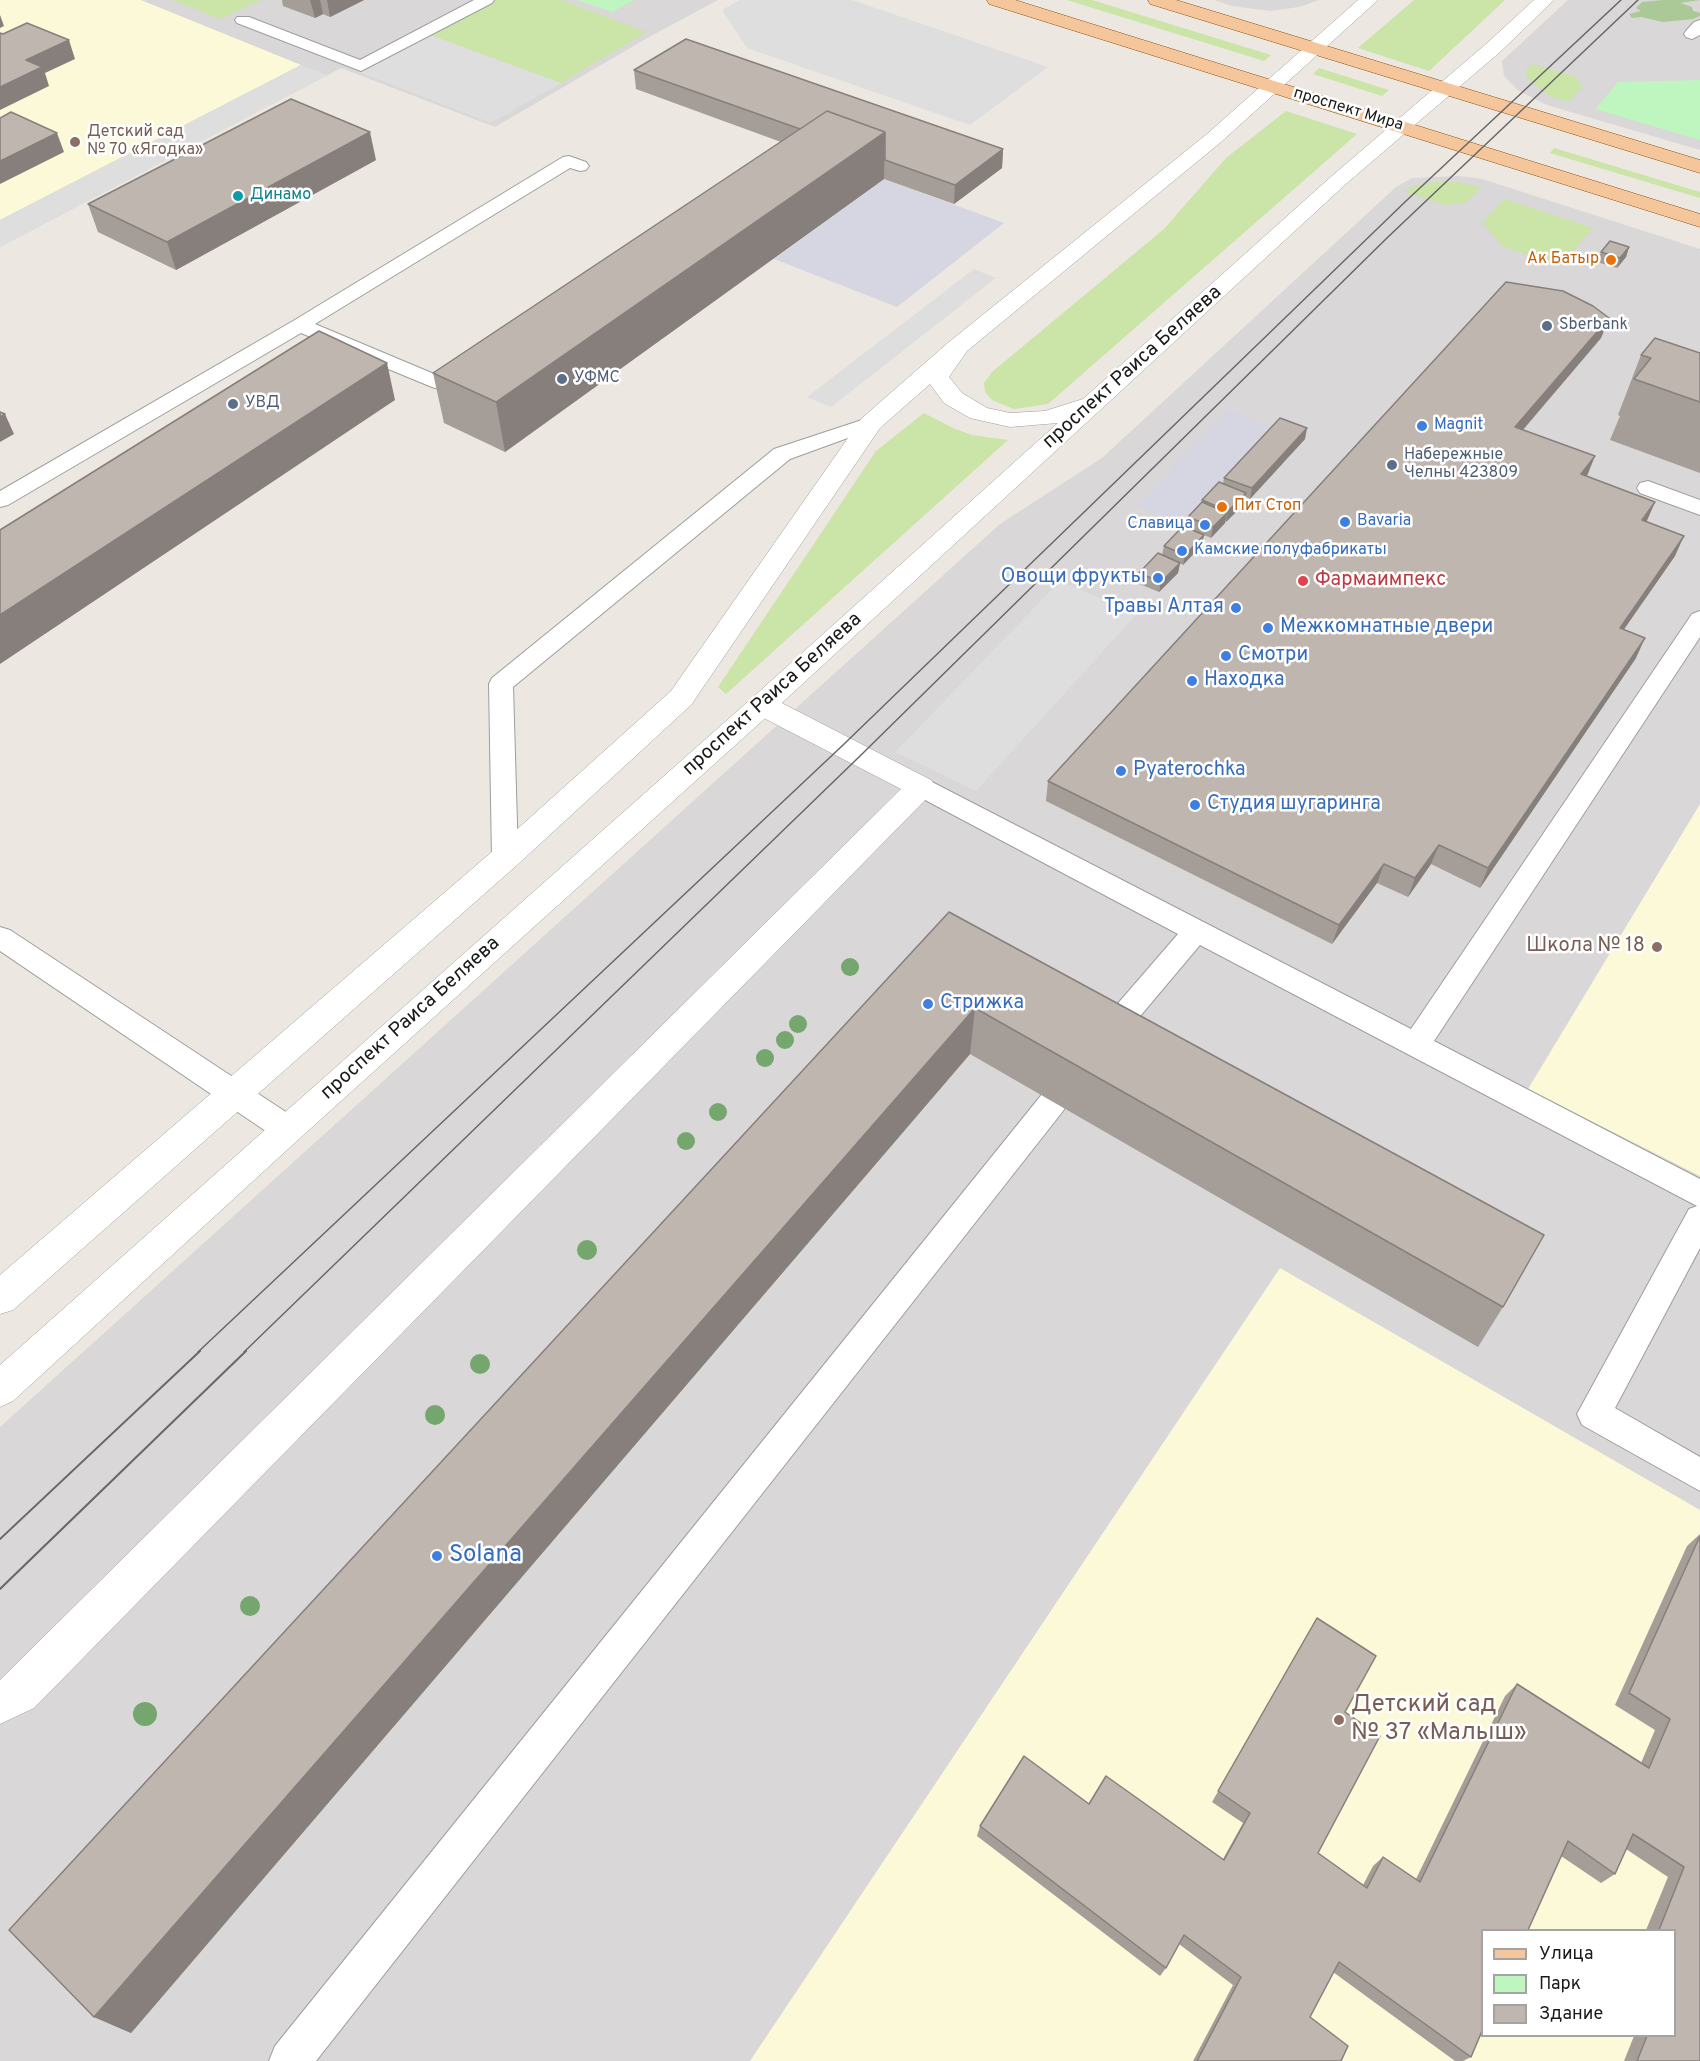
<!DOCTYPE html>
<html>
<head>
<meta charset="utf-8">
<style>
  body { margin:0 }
  #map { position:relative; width:1700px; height:2061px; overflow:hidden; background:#ece7e0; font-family:Overpass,sans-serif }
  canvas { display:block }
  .legend { position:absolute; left:1481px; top:1929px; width:195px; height:108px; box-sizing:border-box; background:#fff; border:2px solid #a3a3a3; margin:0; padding:8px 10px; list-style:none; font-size:18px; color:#1a1a1a }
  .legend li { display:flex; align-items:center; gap:12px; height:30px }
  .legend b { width:30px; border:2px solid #a3a3a3 }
</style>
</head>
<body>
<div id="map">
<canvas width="1700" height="2061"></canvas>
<ul class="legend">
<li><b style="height:8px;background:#f5c69c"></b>Улица</li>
<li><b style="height:16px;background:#bff5be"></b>Парк</li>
<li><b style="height:16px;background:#c0b6b0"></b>Здание</li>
</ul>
</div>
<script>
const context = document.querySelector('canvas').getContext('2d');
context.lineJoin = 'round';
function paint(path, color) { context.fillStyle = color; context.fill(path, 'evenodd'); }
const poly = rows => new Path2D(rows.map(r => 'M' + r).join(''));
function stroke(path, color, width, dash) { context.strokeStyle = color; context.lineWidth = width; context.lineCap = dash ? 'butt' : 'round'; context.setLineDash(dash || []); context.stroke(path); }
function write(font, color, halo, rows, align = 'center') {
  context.font = font + ' Overpass,sans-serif'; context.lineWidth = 5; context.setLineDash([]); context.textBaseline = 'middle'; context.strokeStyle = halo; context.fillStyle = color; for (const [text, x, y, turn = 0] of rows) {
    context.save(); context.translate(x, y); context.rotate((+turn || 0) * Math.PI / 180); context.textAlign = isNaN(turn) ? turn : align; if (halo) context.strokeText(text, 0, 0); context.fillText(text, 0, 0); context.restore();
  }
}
const residential = poly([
  [0,0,718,0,649,37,495,127,341,68,0,247],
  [1214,0,1319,0,1299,7,1270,11,1232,6],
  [1568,0,1700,0,1700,150,1547,105,1519,91,1504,76,1502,61],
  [1459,176,1482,179,1700,249,1700,2061,0,2061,0,1427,1000,524,1102,458,1396,187,1412,178],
  [1482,1930,1674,1930,1674,2036,1482,2036]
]);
const education = poly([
  [0,0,141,0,301,65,0,220],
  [1700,804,1700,1176,1528,1089],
  [1280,1268,1700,1510,1700,2061,750,2061],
  [1482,1930,1674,1930,1674,2036,1482,2036]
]);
const grass = poly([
  [172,0,262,0,220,19],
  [494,0,562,0,647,32,561,83,430,35],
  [1067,0,1092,0,1271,55,1264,61],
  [1414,0,1505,0,1429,71,1358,48],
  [1533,64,1576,77,1583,86,1568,102,1550,96,1528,79,1525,71],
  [1319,68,1389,90,1382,96,1313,74],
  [1286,111,1357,134,1048,404,1014,409,992,400,985,392,984,383,992,372,1164,229,1226,158],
  [1554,148,1700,192,1700,198,1550,153],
  [1434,182,1459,182,1481,187,1466,203,1446,205,1405,192,1413,186],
  [1505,199,1593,228,1560,266,1504,247,1482,223],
  [924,413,953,428,972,435,1008,440,726,694,718,687,876,451]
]);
const forest = poly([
  [1663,0,1700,0,1680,3,1692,7,1693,11,1700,13,1700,16,1693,19,1663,22,1641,17,1632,18,1629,14,1641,11,1636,8,1642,2]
]);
const park = poly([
  [577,0,634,0,612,12],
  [1700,80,1700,140,1595,109,1618,82]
]);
const parking = poly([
  [740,0,852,0,1048,67,970,125,747,48,722,10],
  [430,35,561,83,491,123,359,72],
  [301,65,328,75,0,247,0,220],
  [974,269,996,278,831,407,807,397],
  [1060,581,1137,614,976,791,895,752]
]);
const plaza = poly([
  [884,179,1004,223,897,307,774,259],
  [1229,410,1277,428,1185,526,1136,506]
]);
const service = poly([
  [474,0,494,0,492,3,361,71,237,23,235,20,237,17,249,17,360,60,474,0],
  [1700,20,1700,35,1692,39,1686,37,1684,34,1686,31,1694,22,1700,20],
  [569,156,586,162,589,166,586,170,580,171,570,168,315,324,446,379,449,383,446,387,439,389,432,387,301,333,8,505,0,507,0,491,293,321,563,157,569,156],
  [871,417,878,419,882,423,878,427,790,459,513,687,518,858,514,865,505,868,496,865,492,858,489,684,492,678,774,449,871,417],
  [1648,481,1700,500,1700,515,1640,493,1637,488,1640,483,1648,481],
  [1700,611,1700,637,1434,1041,1700,1179,1700,1248,1615,1408,1700,1457,1700,1491,1582,1425,1577,1414,1689,1209,1697,1206,1200,945,1115,1046,1105,1049,1095,1046,1091,1038,1095,1030,1178,934,912,793,908,787,912,781,921,778,930,781,1411,1029,1692,614,1700,611],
  [0,927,10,930,298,1120,302,1129,298,1138,287,1141,276,1138,0,951,0,927],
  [1053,1090,1063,1093,1068,1102,1063,1111,316,2061,269,2061,275,2046,1043,1093,1053,1090]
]);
const minor = poly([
  [762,695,772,698,931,780,936,787,931,794,34,1708,0,1724,0,1680,901,789,752,712,748,705,752,698,762,695]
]);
const tertiary = poly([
  [1358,0,1378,0,1221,142,967,351,949,377,962,393,987,408,1010,413,1045,411,1083,399,1333,175,1486,44,1534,0,1554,0,1500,52,1347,183,772,712,299,1139,13,1401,0,1407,0,1365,752,698,1058,423,1010,427,970,418,944,403,930,384,880,428,691,705,516,866,13,1310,0,1314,0,1275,494,850,671,691,862,418,949,342,1207,134,1358,0]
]);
const primary = poly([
  [987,0,1015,0,1700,214,1700,227,989,4,987,0],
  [1148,0,1176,0,1700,160,1700,173,1150,4,1148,0]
]);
const tramFar1 = poly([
  [198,1352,842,746,1406,201,1621,0],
  [244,1352,860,756,1388,237,1638,0]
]);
const tram = poly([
  [0,1539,200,1351],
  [0,1589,246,1351]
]);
const trees = [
  [850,967,9],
  [798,1024,9],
  [785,1040,9],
  [765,1058,9],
  [718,1112,9],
  [686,1141,9],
  [587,1250,10],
  [480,1364,10],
  [435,1415,10],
  [250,1606,10],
  [145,1714,12]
];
const wall = poly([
  [282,0,364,0,330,17,323,14,315,18,283,6],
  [634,70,1003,149,1002,168,954,204,884,179,505,452,444,423,433,373,781,142,636,89],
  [376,160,176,270,98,232,88,204],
  [1629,247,1626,257,1617,268,1597,262,1601,252],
  [1609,318,1601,338,1523,430,1587,477,1655,502,1646,521,1675,556,1624,629,1636,658,1480,888,1431,864,1408,897,1377,883,1332,944,1046,801,1048,781],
  [1700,353,1700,473,1610,440,1620,416,1618,415,1641,355],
  [1305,439,1250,499,1246,497,1244,504,1226,522,1225,521,1225,523,1211,538,1186,527,1188,517,1201,503,1202,500,1223,484,1224,478],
  [1202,545,1183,565,1180,563,1178,573,1159,592,1137,583,1139,573,1162,555,1164,546],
  [949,912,1503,1307,1478,1347,970,1054,131,2033,94,2017],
  [1700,1534,1700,2061,1624,2061,1634,2036,1674,2036,1674,1930,1646,1930,1668,1877,1626,1849,1615,1874,1601,1883,1561,1856,1471,2057,1463,2061,1455,2061,1333,1972,1310,2017,1341,2061,1193,2061,1233,1985,1179,1944,1166,1968,1160,1976,977,1836,980,1826,1089,1804,1223,1859,1243,1823,1212,1802,1317,1618,1345,1712,1318,1853,1363,1885,1373,1866,1383,1857,1416,1879,1505,1696,1517,1684,1641,1763,1655,1730,1615,1705,1687,1546]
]);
const shadedWall = poly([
  [310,0,320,0,323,14,315,18],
  [327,0,364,0,330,17],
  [0,15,4,26,0,28],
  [69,40,75,59,45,73,49,86,0,110,0,87,26,60],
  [370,132,376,160,176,270,167,242],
  [885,132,884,179,505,452,496,402],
  [57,133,64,152,0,184,0,161],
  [1003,149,1002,168,954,204,955,185],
  [1629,247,1626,257,1617,268,1620,258],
  [1609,318,1601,338,1508,447,1515,427],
  [387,363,395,400,0,664,0,615],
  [5,414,14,434,0,442,0,417],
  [1307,428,1305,439,1250,499,1252,488],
  [1595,456,1587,476,1573,495,1581,474],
  [1246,493,1244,504,1226,522,1228,511],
  [1655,502,1646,523,1642,520],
  [1227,513,1225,523,1211,538,1213,527],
  [1204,535,1202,545,1183,565,1185,555],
  [1684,536,1675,556,1611,648,1620,628],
  [1180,563,1178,573,1159,592,1161,582],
  [1645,638,1636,658,1480,888,1488,868],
  [1439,845,1431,864,1408,897,1415,878],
  [1384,864,1377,883,1332,944,1339,925],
  [975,1008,970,1054,131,2033,94,2017]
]);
const building = poly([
  [27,23,69,40,26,60,42,67,0,87,0,33,3,34,27,23],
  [686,39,1003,149,955,185,885,160,885,132,827,111,800,129,634,70,686,39],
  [291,99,370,132,167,242,88,204,291,99],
  [827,111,885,132,496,402,433,373,827,111],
  [11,112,57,133,0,161,0,118,11,112],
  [1610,241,1629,247,1620,258,1601,252,1610,241],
  [1506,282,1563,291,1593,306,1609,318,1515,427,1595,456,1581,474,1655,502,1642,520,1684,536,1620,628,1645,638,1488,868,1439,845,1415,878,1384,864,1339,925,1048,781,1506,282],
  [319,331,387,363,0,615,0,530,319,331],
  [1655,338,1700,353,1700,402,1634,379,1651,358,1641,355,1655,338],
  [0,412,5,414,0,417,0,412],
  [1280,418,1307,428,1252,488,1224,478,1280,418],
  [1219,482,1246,493,1228,511,1202,500,1219,482],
  [1202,502,1227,513,1213,527,1188,517,1202,502],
  [1183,526,1204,535,1185,555,1164,546,1183,526],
  [1158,553,1180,563,1161,582,1139,573,1158,553],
  [949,912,1544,1235,1503,1307,975,1008,94,2017,9,1930,949,912],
  [1700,1536,1700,2061,1637,2061,1647,2036,1674,2036,1674,1930,1659,1930,1684,1867,1633,1834,1615,1874,1568,1841,1528,1930,1482,1930,1482,2031,1471,2057,1339,1962,1310,2017,1348,2046,1341,2061,1197,2061,1241,1977,1184,1935,1166,1968,980,1826,1024,1756,1089,1804,1106,1776,1224,1860,1250,1813,1218,1791,1317,1618,1376,1656,1345,1712,1380,1736,1318,1853,1367,1888,1383,1857,1420,1882,1517,1684,1649,1768,1670,1719,1629,1693,1700,1536]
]);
const markers = [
  [75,142,6,"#8d6e63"],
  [238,196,6,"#0f9aa8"],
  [1611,260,6,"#e8710a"],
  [1547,326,6,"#5c6f8a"],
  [562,379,6,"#5c6f8a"],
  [233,404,6,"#5c6f8a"],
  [1422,426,6,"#3f7fe0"],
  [1392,465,6,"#5c6f8a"],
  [1222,507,6,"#e8710a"],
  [1345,522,6,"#3f7fe0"],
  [1205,525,6,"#3f7fe0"],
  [1182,551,6,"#3f7fe0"],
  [1158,578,6,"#3f7fe0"],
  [1303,581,6,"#e0444e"],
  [1236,608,6,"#3f7fe0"],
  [1268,628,6,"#3f7fe0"],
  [1226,656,6,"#3f7fe0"],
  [1192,681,6,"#3f7fe0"],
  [1121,771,6,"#3f7fe0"],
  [1195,805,6,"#3f7fe0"],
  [1657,947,6,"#8d6e63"],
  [928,1004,6,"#3f7fe0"],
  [437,1556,6,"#3f7fe0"],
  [1339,1720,6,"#8d6e63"]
];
const farStreetnames = [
  ["проспект Мира",1348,110,17]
];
const farEducationnames = [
  ["Детский сад",87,133],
  ["№ 70 «Ягодка»",87,151]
];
const farCulturenames = [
  ["Динамо",250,196]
];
const farFoodnames = [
  ["Ак Батыр",1599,260],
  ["Пит Стоп",1234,507,"left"]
];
const farServicenames = [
  ["Sberbank",1559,326],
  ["УФМС",574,379],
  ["УВД",245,404],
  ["Набережные",1404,456],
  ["Челны 423809",1404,474]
];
const farShopnames = [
  ["Magnit",1434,426],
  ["Bavaria",1357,522],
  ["Славица",1193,525,"right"],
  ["Камские полуфабрикаты",1194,551]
];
const streetNames = [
  ["проспект Раиса Беляева",1133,368,-42],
  ["проспект Раиса Беляева",773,695,-42],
  ["проспект Раиса Беляева",411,1019,-42]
];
const shopNames = [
  ["Овощи фрукты",1146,578,"right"],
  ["Травы Алтая",1224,608,"right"],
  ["Межкомнатные двери",1280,628],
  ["Смотри",1238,656],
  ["Находка",1204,681],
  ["Pyaterochka",1133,771],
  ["Студия шугаринга",1207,805],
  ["Стрижка",940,1004]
];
const healthNames = [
  ["Фармаимпекс",1315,581]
];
const educationNames = [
  ["Школа № 18",1645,947]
];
const nearShopnames = [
  ["Solana",449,1556]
];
const nearEducationnames = [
  ["Детский сад",1351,1706],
  ["№ 37 «Малыш»",1351,1734]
];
paint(residential, '#d9d7d8');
paint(education, '#fcf9d8');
paint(grass, '#cbe4a8');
paint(forest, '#aac997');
paint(park, '#bff5be');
paint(parking, '#dedede');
paint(plaza, '#d5d6e1');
stroke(service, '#9e9e9e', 2);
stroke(minor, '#9e9e9e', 1);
stroke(tertiary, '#9e9e9e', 1);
stroke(primary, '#885209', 1);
paint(service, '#fff');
paint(minor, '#fff');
paint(tertiary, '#fff');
paint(primary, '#f5c69c');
stroke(tramFar1, '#686868', 1.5);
stroke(tram, '#686868', 2);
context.fillStyle = '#74a66e';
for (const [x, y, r] of trees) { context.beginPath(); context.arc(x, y, r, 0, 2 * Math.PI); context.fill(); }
paint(wall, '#a59d97');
paint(shadedWall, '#867f7b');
paint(building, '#c0b6b0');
stroke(building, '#867f7b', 1.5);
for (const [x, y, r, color] of markers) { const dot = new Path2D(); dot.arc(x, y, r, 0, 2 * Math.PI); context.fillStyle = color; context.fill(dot); stroke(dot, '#fff', 2); }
write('16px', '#1a1a1a', '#fff', farStreetnames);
write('16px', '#785e54', '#fff', farEducationnames, 'left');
write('16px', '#0d838f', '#fff', farCulturenames, 'left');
write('16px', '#c56008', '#fff', farFoodnames, 'right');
write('16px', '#4e5e75', '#fff', farServicenames, 'left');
write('16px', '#366cbe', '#fff', farShopnames, 'left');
write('20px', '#1a1a1a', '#fff', streetNames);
write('20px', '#366cbe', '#fff', shopNames, 'left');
write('20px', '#be3a42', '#fff', healthNames, 'left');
write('20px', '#785e54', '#fff', educationNames, 'right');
write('24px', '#366cbe', '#fff', nearShopnames, 'left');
write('24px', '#785e54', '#fff', nearEducationnames, 'left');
</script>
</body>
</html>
